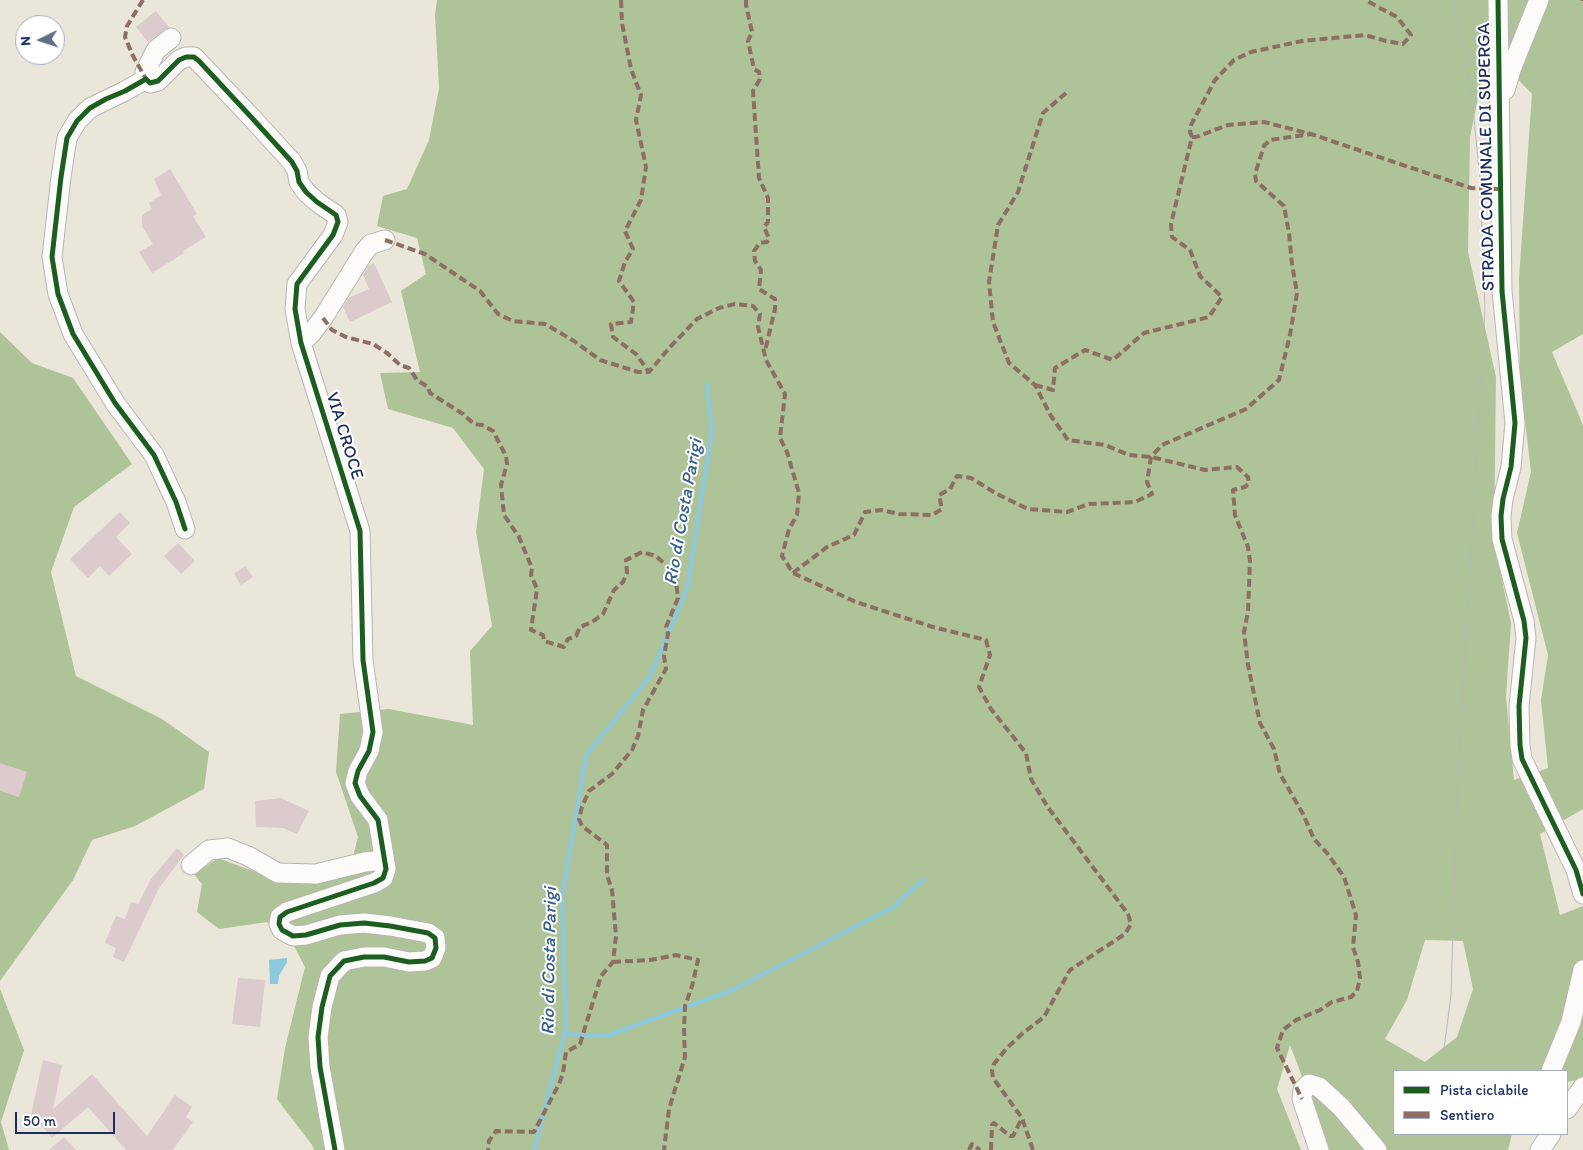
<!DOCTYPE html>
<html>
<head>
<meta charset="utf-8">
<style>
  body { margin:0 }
  #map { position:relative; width:1583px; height:1150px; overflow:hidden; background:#ebe6da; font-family:Itim,sans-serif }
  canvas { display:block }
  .legend { position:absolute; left:1393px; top:1070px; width:175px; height:65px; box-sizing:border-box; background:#fff; border:1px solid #a4acbf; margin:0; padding:6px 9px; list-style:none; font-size:15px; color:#1b2f5e }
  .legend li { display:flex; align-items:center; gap:10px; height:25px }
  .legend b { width:25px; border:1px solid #a4acbf }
  .north { position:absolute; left:15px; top:15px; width:50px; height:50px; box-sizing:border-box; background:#fff; border:1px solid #a4acbf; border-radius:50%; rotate:266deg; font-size:14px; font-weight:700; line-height:20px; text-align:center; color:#1b2f5e }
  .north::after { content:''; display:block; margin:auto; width:18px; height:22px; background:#646f89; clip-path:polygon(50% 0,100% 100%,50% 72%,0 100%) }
  .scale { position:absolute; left:15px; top:1112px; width:100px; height:22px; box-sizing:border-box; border:2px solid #1b2f5e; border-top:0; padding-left:6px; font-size:15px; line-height:18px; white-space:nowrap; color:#1b2f5e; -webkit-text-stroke:4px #fff; paint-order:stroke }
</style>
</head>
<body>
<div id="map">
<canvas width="1583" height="1150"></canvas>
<ul class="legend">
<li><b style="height:6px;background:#1b5e20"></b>Pista ciclabile</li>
<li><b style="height:6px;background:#8d6e63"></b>Sentiero</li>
</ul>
<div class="north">N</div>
<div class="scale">50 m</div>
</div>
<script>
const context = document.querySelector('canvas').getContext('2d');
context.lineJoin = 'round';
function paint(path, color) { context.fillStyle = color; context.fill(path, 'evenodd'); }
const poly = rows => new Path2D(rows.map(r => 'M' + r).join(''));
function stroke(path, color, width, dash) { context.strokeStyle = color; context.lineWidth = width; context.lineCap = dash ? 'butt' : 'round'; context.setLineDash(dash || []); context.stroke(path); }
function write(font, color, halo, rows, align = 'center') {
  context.font = font + ' Itim,sans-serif'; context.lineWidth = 4; context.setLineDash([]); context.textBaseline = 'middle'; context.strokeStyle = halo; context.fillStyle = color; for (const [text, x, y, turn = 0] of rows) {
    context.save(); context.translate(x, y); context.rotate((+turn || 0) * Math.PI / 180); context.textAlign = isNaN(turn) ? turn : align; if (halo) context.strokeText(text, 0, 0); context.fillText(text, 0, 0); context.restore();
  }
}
const forest = poly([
  [437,0,1583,0,1583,334,1552,352,1583,425,1583,809,1540,834,1560,915,1583,906,1583,1079,1567,1082,1567,1071,1394,1071,1394,1134,1512,1134,1508,1150,1327,1150,1317,1116,1290,1045,1277,1089,1301,1150,314,1150,312,1145,277,1099,285,1048,305,967,294,946,267,922,219,929,197,912,202,884,194,874,218,858,258,873,300,883,348,876,358,837,336,772,340,714,389,709,473,725,470,651,492,626,476,532,484,469,453,428,388,409,380,373,420,372,401,291,426,274,417,238,377,226,383,196,407,189,429,140,439,88,435,15],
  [1488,48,1532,94,1519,278,1520,376,1531,472,1517,533,1548,655,1541,700,1548,768,1514,780,1506,697,1511,623,1494,542,1496,377,1468,252,1470,137],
  [1425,940,1463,941,1473,989,1457,1037,1425,1062,1385,1039,1407,1000],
  [0,332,32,363,73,378,132,464,74,507,51,572,76,676,162,719,209,752,204,789,135,826,92,840,73,880,0,981],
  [0,989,24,1050,1,1122,9,1150,0,1150]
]);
const water = poly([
  [287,958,287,962,279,976,278,984,270,984,269,960]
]);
const stream = poly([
  [564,1034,606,1036,730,991,892,908,924,879],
  [534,1150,566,1028,562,897,586,756,650,676,687,589,712,431,707,384]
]);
const building = poly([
  [156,11,169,27,148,42,136,27],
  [170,169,197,214,193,216,206,237,183,251,184,253,152,273,139,252,153,244,142,226,142,215,152,209,149,203,161,195,154,179],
  [374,263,392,302,350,322,343,307,348,298,369,289,363,275,368,266],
  [120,512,130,523,116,537,132,554,109,576,100,566,88,578,70,559],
  [178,543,195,561,181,574,164,556],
  [245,566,253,577,241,585,234,574],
  [0,763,27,772,19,797,0,791],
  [281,798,309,811,297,834,283,828,256,827,255,801],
  [177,848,184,855,159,888,124,962,113,957,116,948,105,943,116,916,125,919,131,902,138,904,151,879],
  [238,978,265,980,260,1027,232,1024],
  [43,1060,62,1065,53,1109,92,1074,147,1136,175,1095,192,1107,186,1117,193,1122,173,1150,126,1150,88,1107,52,1138,37,1120,30,1119],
  [64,1137,76,1150,49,1150]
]);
const minor = poly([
  [1498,0,1502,291,1515,423,1511,467,1503,499,1501,516,1502,539,1524,621,1526,638,1519,706,1520,745,1522,759,1576,870,1583,894],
  [146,79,150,83,158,81,179,60,186,57,194,57,252,118,292,162,297,171,299,182,306,192,317,202,336,215,338,222,333,235,297,284,295,309,301,343,360,531,363,660,373,732,369,751,358,771,355,783,360,796,378,820,386,869,383,878,374,883,287,912,280,917,279,924,282,930,293,936,306,935,340,925,364,923,390,926,428,933,435,938,436,948,432,958,425,961,409,962,384,957,364,957,344,961,330,976,322,1007,318,1037,320,1067,335,1150],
  [146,79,125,91,90,108,77,121,67,138,61,177,52,257,58,294,73,334,115,403,154,455,176,502,185,529],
  [146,79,145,72,156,50,171,38],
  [1505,90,1512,67,1539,0],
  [301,343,310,335,323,318,364,252,371,244,385,240],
  [191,865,209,850,228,848,248,856,278,873,316,874,365,862,383,860],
  [1551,1071,1571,1022,1583,970],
  [1567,1109,1583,1087],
  [1319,1150,1302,1099,1303,1090,1309,1084,1319,1087,1341,1107,1377,1150],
  [1540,1150,1551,1134]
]);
const tram = poly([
  [1443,1056,1451,995,1457,794,1485,310,1480,180,1473,109,1466,60,1452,0]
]);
const quiet = poly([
  [143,0,127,26,125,37,133,56,146,79],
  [621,0,622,23,631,69,641,95,636,120,646,167,641,200,625,231,633,249,625,262,619,281,634,302,631,322,611,324,613,337,636,354,649,372],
  [746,0,746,5,752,32,748,41,754,69,759,72,760,79,753,91,759,178,768,198,768,222,764,227,769,238,767,242,760,243,754,251,755,261,761,270,759,289,775,299,775,309,765,351],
  [1583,0,1583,1],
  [1066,93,1043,113,1018,192,998,225,989,282,993,322,1009,363,1035,385,1051,416,1068,440,1105,445,1129,455,1151,457,1205,470,1237,467,1248,477,1249,483,1245,487,1233,490,1235,515,1248,547,1250,561,1248,612,1244,632,1248,665,1260,723,1274,749,1280,774,1303,814,1314,839,1327,853,1344,877,1356,915,1353,947,1358,962,1360,978,1357,991,1351,997,1332,1002,1320,1010,1296,1020,1283,1030,1277,1048,1302,1099],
  [1192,137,1196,137,1228,125,1264,122,1311,134,1471,188,1502,189],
  [385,240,425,254,480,291,498,314,513,321,545,324,574,341,600,360,638,372,649,372,671,346,697,319,719,308,735,304,753,306,760,314,758,327,766,360,785,394,780,438,787,452,799,493,797,515,789,529,782,556,793,573,856,602,933,627,986,640,990,655,979,687,991,709,1026,753,1031,779,1047,806,1128,914,1131,924,1125,934,1070,970,1044,1017,1023,1033,1006,1049,994,1064,992,1071,993,1078,1022,1118,1033,1150],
  [323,318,332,330,346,337,373,344,387,353,400,365,409,368,417,380,428,387,430,393,463,414,474,424,482,425,493,431,506,456,507,464,501,485,504,515,519,537,532,568,531,575,537,589,531,630,543,635,544,641,564,647,568,639,576,636,580,627,592,622,603,614,614,590,623,582,627,573,626,560,642,552,656,556,668,567,676,580,678,598,666,627,668,634,664,656,666,669,643,710,638,736,632,750,612,774,589,791,582,807,579,819,582,826,607,845,607,875,612,890,616,936,613,962,601,976,580,1044,566,1052,563,1073,559,1084,534,1132,496,1131,489,1141,488,1150],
  [1035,385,1053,390,1055,368,1085,350,1113,360,1144,333,1209,317,1222,297,1200,276,1190,250,1172,237,1171,224,1192,137,1190,132,1191,125,1215,80,1234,60,1251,52,1302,41,1365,35,1386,41,1403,44,1411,35,1397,17,1365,0],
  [793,573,827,547,854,535,865,512,881,510,899,514,932,515,942,509,939,495,950,489,957,476,971,478,997,494,1028,509,1067,512,1089,504,1135,502,1152,494,1147,482,1151,457,1162,445,1246,409,1279,380,1290,335,1297,293,1292,264,1289,233,1284,206,1256,181,1255,174,1264,146,1270,140,1311,134],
  [613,962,650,960,676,955,698,960,692,986,685,1006,684,1030,685,1057,669,1109,664,1150],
  [969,1150,972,1144,980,1150],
  [991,1150,992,1125,994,1123,1010,1136,1013,1136,1022,1118]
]);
const cycleway = poly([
  [1498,0,1502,291,1515,423,1511,467,1503,499,1501,516,1502,539,1524,621,1526,638,1519,706,1520,745,1522,759,1576,870,1583,894],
  [185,529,176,502,154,455,115,403,73,334,58,294,52,257,61,177,67,138,77,121,90,108,106,99,125,91,146,79,150,83,158,81,179,60,186,57,194,57,199,61,252,118,292,162,297,171,299,182,306,192,317,202,336,215,338,222,333,235,297,284,295,309,301,343,360,531,363,660,373,732,369,751,358,771,355,783,360,796,378,820,386,869,383,878,374,883,287,912,280,917,279,924,282,930,293,936,306,935,340,925,364,923,390,926,428,933,435,938,436,948,432,958,425,961,409,962,384,957,364,957,344,961,330,976,322,1007,318,1037,320,1067,335,1150]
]);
const streetNames = [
  ["STRADA COMUNALE DI SUPERGA",1487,157,-91],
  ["VIA CROCE",344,436,73]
];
const waterNames = [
  ["Rio di Costa Parigi",684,512,-80],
  ["Rio di Costa Parigi",550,961,-89]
];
paint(forest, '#aec397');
paint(water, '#8cc8de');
stroke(stream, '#8cc8de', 4);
paint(building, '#dccbcd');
stroke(minor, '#b7b6b2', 21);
stroke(minor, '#fcfbf9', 19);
stroke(tram, '#b6b8bb', 1);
stroke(quiet, '#8d6e63', 4, [8, 4]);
stroke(cycleway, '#1b5e20', 5);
write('18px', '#1b2f5e', '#fff', streetNames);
write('italic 19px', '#34608c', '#fff', waterNames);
</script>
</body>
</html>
